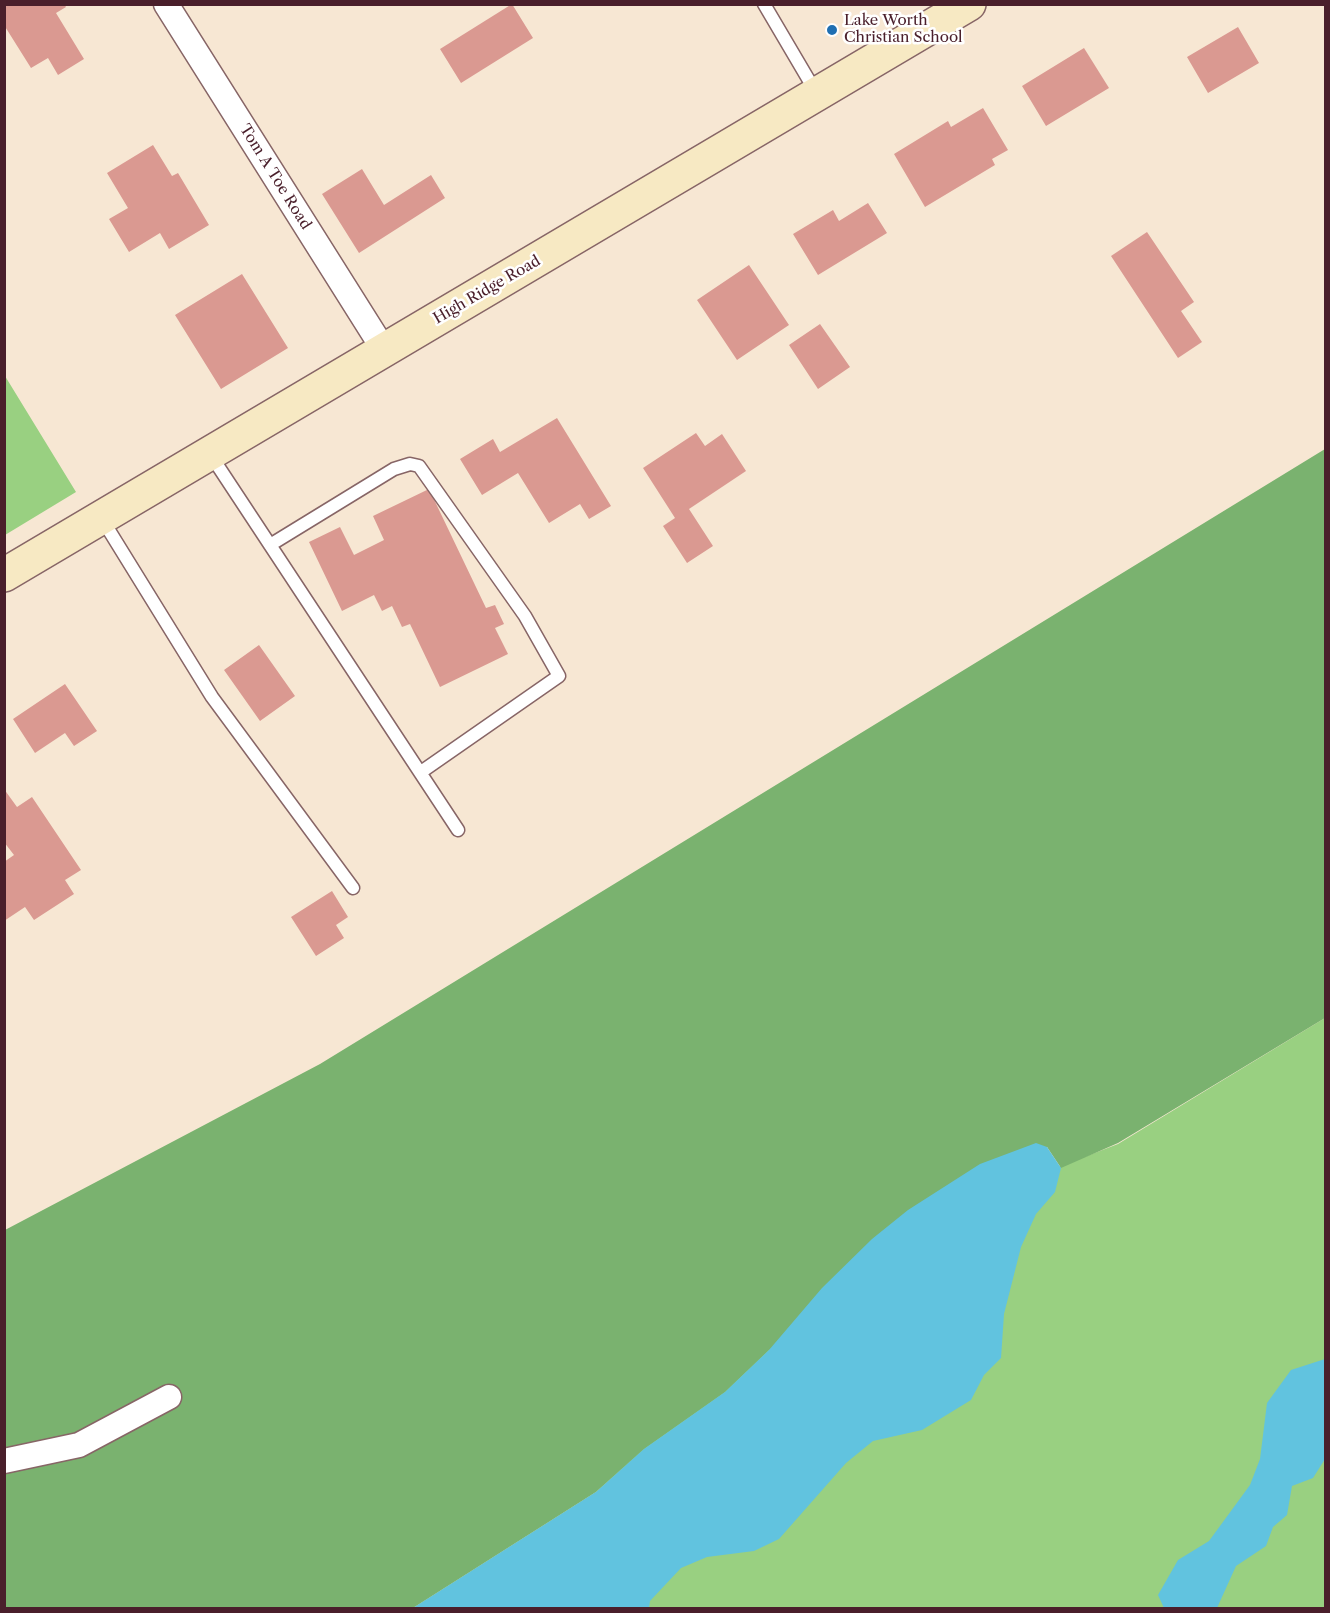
<!DOCTYPE html>
<html>
<head>
<meta charset="utf-8">
<style>
  body { margin:0 }
  #map { position:relative; width:1330px; height:1613px; overflow:hidden; background:#f7e7d3; font-family:"Libre Caslon Text",serif }
  canvas { display:block }
  .frame { position:absolute; inset:0; border:6px solid #4a1f2b; pointer-events:none }
</style>
</head>
<body>
<div id="map">
<canvas width="1330" height="1613"></canvas>
<div class="frame"></div>
</div>
<script>
const context = document.querySelector('canvas').getContext('2d');
context.lineJoin = 'round';
function paint(path, color) { context.fillStyle = color; context.fill(path, 'evenodd'); }
const poly = rows => new Path2D(rows.map(r => 'M' + r).join(''));
function stroke(path, color, width, dash) { context.strokeStyle = color; context.lineWidth = width; context.lineCap = dash ? 'butt' : 'round'; context.setLineDash(dash || []); context.stroke(path); }
function write(font, color, halo, rows, align = 'center') {
  context.font = font + ' "Libre Caslon Text",serif'; context.lineWidth = 5; context.setLineDash([]); context.textBaseline = 'middle'; context.strokeStyle = halo; context.fillStyle = color; for (const [text, x, y, turn = 0] of rows) {
    context.save(); context.translate(x, y); context.rotate((+turn || 0) * Math.PI / 180); context.textAlign = isNaN(turn) ? turn : align; if (halo) context.strokeText(text, 0, 0); context.fillText(text, 0, 0); context.restore();
  }
}
const green = poly([
  [5,376,76,492,5,535,4,535],
  [1325,1018,1325,1608,413,1608,596,1492,872,1239,1118,1144]
]);
const forest = poly([
  [1325,449,1325,1018,1118,1143,1061,1168,1047,1147,769,1350,725,1392,644,1449,596,1492,413,1608,5,1608,5,1230,320,1064]
]);
const water = poly([
  [1036,1143,1047,1147,1061,1168,1055,1192,1036,1214,1021,1247,1004,1314,1001,1358,984,1375,971,1400,922,1430,873,1441,846,1463,779,1539,754,1551,707,1557,681,1568,650,1601,649,1608,413,1608,596,1492,644,1449,725,1392,769,1350,822,1288,872,1239,908,1210,980,1164],
  [1325,1359,1325,1459,1313,1478,1292,1486,1287,1515,1273,1527,1266,1546,1236,1566,1217,1608,1164,1608,1158,1595,1178,1560,1209,1541,1250,1485,1260,1459,1267,1403,1291,1370]
]);
const building = poly([
  [9,4,64,4,66,7,56,13,84,59,58,75,48,58,31,68,4,25,4,7],
  [512,4,533,38,461,83,440,49],
  [1238,27,1259,63,1208,93,1187,57],
  [1084,48,1109,88,1046,126,1022,86],
  [983,108,1008,150,992,159,995,165,925,207,894,154,948,121,951,127],
  [153,145,172,176,178,173,209,225,169,249,160,233,129,252,109,219,128,208,107,173],
  [362,169,384,205,431,175,445,198,359,253,322,194],
  [868,203,887,233,818,275,793,234,833,210,839,221],
  [1147,232,1194,302,1181,311,1202,342,1178,358,1111,256],
  [749,265,789,325,737,360,697,300],
  [242,274,288,348,221,389,175,315],
  [820,324,850,367,818,389,789,345],
  [557,418,611,506,589,519,580,504,549,523,518,473,482,495,460,459,493,439,500,452],
  [696,433,705,446,722,434,746,471,689,509,713,546,687,563,663,526,675,518,643,468],
  [429,489,486,608,495,605,504,624,495,628,508,654,440,687,410,624,402,627,392,606,382,611,374,595,342,611,309,542,340,527,354,555,384,540,373,516],
  [259,645,295,696,260,721,224,670],
  [65,684,97,731,74,746,65,733,35,753,13,719],
  [4,789,17,807,32,797,81,870,65,880,74,894,34,920,25,907,4,921,4,862,14,855,4,842],
  [332,891,348,917,336,925,344,938,316,956,291,917]
]);
const lane = poly([
  [764,4,817,94],
  [210,454,458,830],
  [102,519,212,697,353,888],
  [270,545,394,469,410,464,419,466,525,616,559,676,421,772]
]);
const street = poly([
  [166,4,384,350],
  [4,1461,79,1445,169,1397]
]);
const secondary = poly([
  [4,575,969,4]
]);
const markers = [
  [832,30,6,"#1f6fb2"]
];
const poiNames = [
  ["Lake Worth",844,21],
  ["Christian School",844,38]
];
const streetNames = [
  ["Tom A Toe Road",275,177,58],
  ["High Ridge Road",487,290,-30]
];
paint(green, '#99d081');
paint(forest, '#7ab26f');
paint(water, '#61c3df');
paint(building, '#da9991');
stroke(lane, '#876566', 15);
stroke(street, '#876566', 27);
stroke(secondary, '#876566', 36);
stroke(lane, '#fff', 12);
stroke(street, '#fff', 24);
stroke(secondary, '#f7e9c3', 33);
for (const [x, y, r, color] of markers) { const dot = new Path2D(); dot.arc(x, y, r, 0, 2 * Math.PI); context.fillStyle = color; context.fill(dot); stroke(dot, '#fff', 2); }
write('15px', '#4a1f2b', '#fff', poiNames, 'left');
write('15px', '#4a1f2b', '#fff', streetNames);
</script>
</body>
</html>
